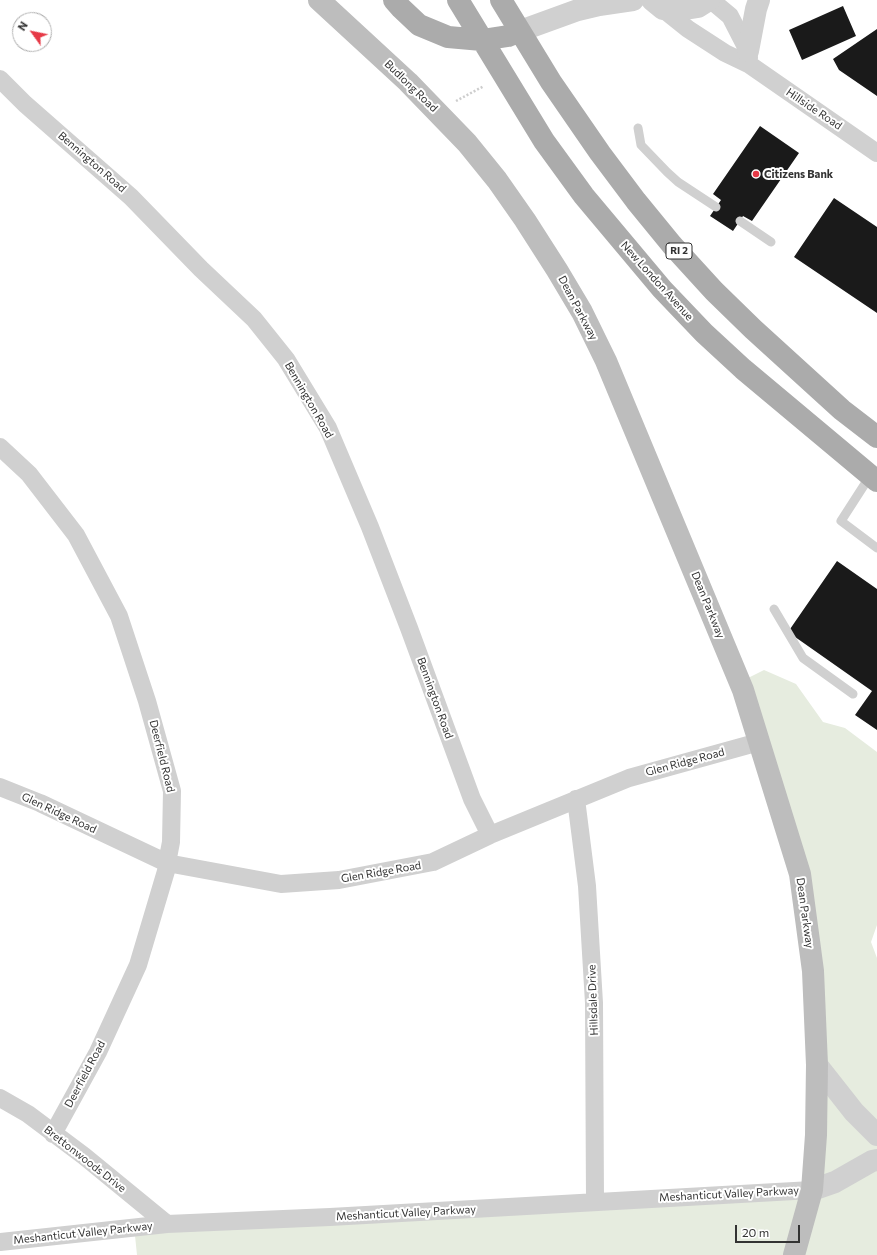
<!DOCTYPE html>
<html>
<head>
<meta charset="utf-8">
<style>
  body { margin:0 }
  #map { position:relative; width:877px; height:1255px; overflow:hidden; background:#fff; font-family:Commissioner,sans-serif }
  canvas { display:block }
  .north { position:absolute; left:12px; top:12px; width:40px; height:40px; box-sizing:border-box; background:#fff; border:1px solid #adadad; border-radius:50%; rotate:303deg; font-size:11px; font-weight:700; line-height:16px; text-align:center; color:#333 }
  .north::after { content:''; display:block; margin:auto; width:14px; height:18px; background:#e63946; clip-path:polygon(50% 0,100% 100%,50% 72%,0 100%) }
  .scale { position:absolute; left:735px; top:1225px; width:65px; height:18px; box-sizing:border-box; border:2px solid #333; border-top:0; padding-left:5px; font-size:12px; line-height:14px; white-space:nowrap; color:#333; -webkit-text-stroke:3px #fff; paint-order:stroke }
</style>
</head>
<body>
<div id="map">
<canvas width="877" height="1255"></canvas>
<div class="north">N</div>
<div class="scale">20 m</div>
</div>
<script>
const context = document.querySelector('canvas').getContext('2d');
context.lineJoin = 'round';
function paint(path, color) { context.fillStyle = color; context.fill(path, 'evenodd'); }
const poly = rows => new Path2D(rows.map(r => 'M' + r).join(''));
function stroke(path, color, width, dash) { context.strokeStyle = color; context.lineWidth = width; context.lineCap = dash ? 'butt' : 'round'; context.setLineDash(dash || []); context.stroke(path); }
function write(font, color, halo, rows, align = 'center') {
  context.font = font + ' Commissioner,sans-serif'; context.lineWidth = 4; context.setLineDash([]); context.textBaseline = 'middle'; context.strokeStyle = halo; context.fillStyle = color; for (const [text, x, y, turn = 0] of rows) {
    context.save(); context.translate(x, y); context.rotate((+turn || 0) * Math.PI / 180); context.textAlign = isNaN(turn) ? turn : align; if (halo) context.strokeText(text, 0, 0); context.fillText(text, 0, 0); context.restore();
  }
}
const green = poly([
  [764,670,796,684,823,722,845,728,877,752,877,925,871,942,877,958,877,1255,137,1255,134,1226,810,1188,811,963,742,681]
]);
const building = poly([
  [843,6,856,36,802,60,789,30],
  [877,29,877,96,839,70,833,59],
  [760,126,799,153,752,221,743,216,733,231,710,216,721,200,713,194],
  [834,198,877,227,877,313,794,257],
  [837,561,877,589,877,730,855,715,872,691,788,632]
]);
const path = poly([
  [456,101,484,86]
]);
const service = poly([
  [638,128,641,145,667,172,678,182,716,207],
  [740,221,771,242],
  [870,476,841,521,877,548],
  [774,609,803,658,853,694]
]);
const minor = poly([
  [711,0,730,16,748,51,749,58],
  [663,9,688,29,725,53,750,65,877,153],
  [0,79,25,104,131,197,201,269,254,319,286,359,328,428,370,527,409,628,472,799,490,835],
  [0,447,29,474,76,535,119,616,147,701,172,791,171,842,167,863,166,871,138,965,98,1052,53,1134],
  [0,787,40,803,167,863,281,884,339,880,433,862,490,835,629,778,759,742],
  [576,799,587,886,594,1003,595,1201],
  [0,1098,28,1114,84,1156,167,1224],
  [0,1242,167,1224,330,1217,812,1190]
]);
const tertiary = poly([
  [652,0,663,9,679,10,698,7,709,0],
  [520,31,578,10,599,5,633,0],
  [748,51,756,9,759,0],
  [817,1065,854,1112,877,1135],
  [812,1190,835,1182,872,1161,877,1160]
]);
const secondary = poly([
  [319,0,408,82,467,143,497,180,525,220,557,270,582,312,606,361,743,690,800,874,813,971,817,1065,816,1135,812,1190,794,1255]
]);
const primary = poly([
  [394,0,401,8,419,25,448,37,482,40,508,36,520,31],
  [458,0,544,141,584,196,662,289,704,333,743,369,877,481],
  [501,0,551,82,600,153,636,201,672,245,714,291,753,329,842,410,877,437]
]);
const markers = [
  [756,174,4,"#e63946"]
];
const shields = [
  [679,251,26]
];
const shieldNames = [
  ["RI 2",679,251]
];
const streetNames = [
  ["Budlong Road",411,86,44],
  ["Hillside Road",814,109,34],
  ["Bennington Road",92,162,41],
  ["New London Avenue",657,281,48],
  ["Dean Parkway",578,308,62],
  ["Bennington Road",309,400,60],
  ["Dean Parkway",708,605,68],
  ["Bennington Road",435,698,70],
  ["Deerfield Road",162,756,76],
  ["Glen Ridge Road",685,762,-15],
  ["Glen Ridge Road",59,813,25],
  ["Glen Ridge Road",381,872,-10],
  ["Dean Parkway",805,913,82],
  ["Hillsdale Drive",593,1000,-92],
  ["Deerfield Road",85,1074,-62],
  ["Brettonwoods Drive",85,1159,38],
  ["Meshanticut Valley Parkway",729,1194,-3],
  ["Meshanticut Valley Parkway",406,1213,-3],
  ["Meshanticut Valley Parkway",83,1233,-6]
];
const poiNames = [
  ["Citizens Bank",764,174]
];
paint(green, '#e6ecdf');
paint(building, '#1a1a1a');
stroke(path, '#cdcdcd', 2.5, [2, 2]);
stroke(service, '#d0d0d0', 9);
stroke(minor, '#d0d0d0', 18);
stroke(tertiary, '#d0d0d0', 22);
stroke(secondary, '#bdbdbd', 22);
stroke(primary, '#ababab', 22);
for (const [x, y, r, color] of markers) { const dot = new Path2D(); dot.arc(x, y, r, 0, 2 * Math.PI); context.fillStyle = color; context.fill(dot); stroke(dot, '#fff', 1.5); }
for (const [x, y, w] of shields) { const box = new Path2D(); box.roundRect(x - w / 2, y - 8, w, 16, 3); context.fillStyle = '#fff'; context.fill(box); stroke(box, '#333', 1); }
write('bold 10px', '#333', null, shieldNames);
write('11px', '#333', '#fff', streetNames);
write('bold 11px', '#333', '#fff', poiNames, 'left');
</script>
</body>
</html>
